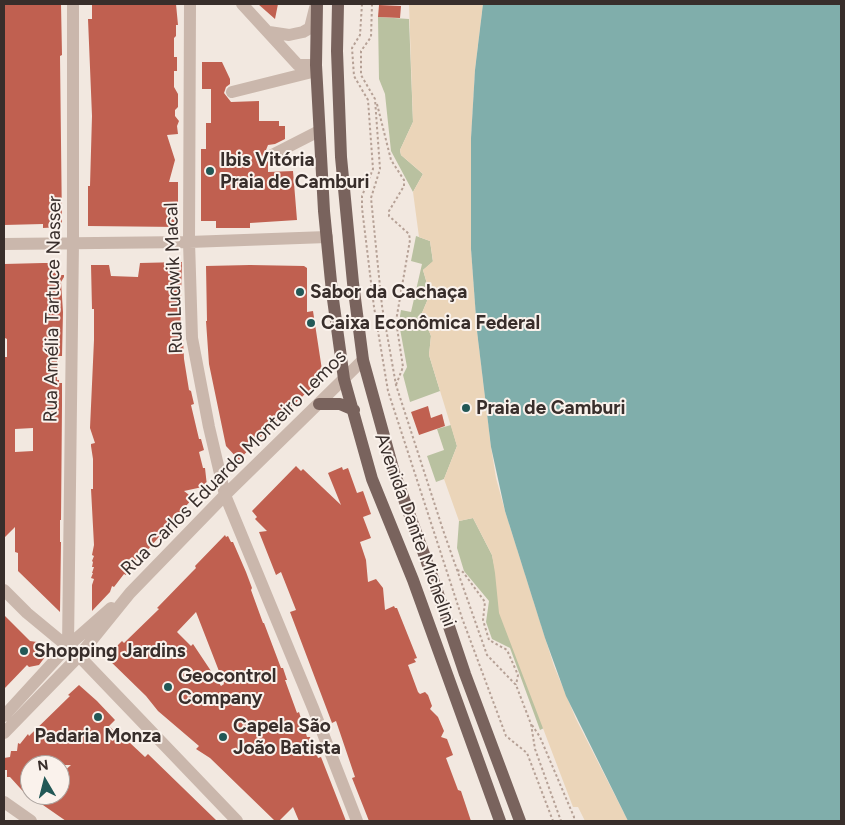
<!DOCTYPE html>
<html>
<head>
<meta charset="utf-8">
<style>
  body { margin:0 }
  #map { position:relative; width:845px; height:825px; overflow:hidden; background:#f2e8e0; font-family:Figtree,sans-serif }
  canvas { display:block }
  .frame { position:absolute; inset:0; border:5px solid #382e2b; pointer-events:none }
  .north { position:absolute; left:20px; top:755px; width:50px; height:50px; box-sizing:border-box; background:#faf2ec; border:1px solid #aca49f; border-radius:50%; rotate:352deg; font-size:14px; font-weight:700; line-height:20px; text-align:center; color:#382e2b }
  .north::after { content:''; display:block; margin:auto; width:18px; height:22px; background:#225856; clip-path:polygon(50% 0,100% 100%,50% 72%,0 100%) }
</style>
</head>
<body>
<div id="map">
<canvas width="845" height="825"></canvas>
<div class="frame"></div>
<div class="north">N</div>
</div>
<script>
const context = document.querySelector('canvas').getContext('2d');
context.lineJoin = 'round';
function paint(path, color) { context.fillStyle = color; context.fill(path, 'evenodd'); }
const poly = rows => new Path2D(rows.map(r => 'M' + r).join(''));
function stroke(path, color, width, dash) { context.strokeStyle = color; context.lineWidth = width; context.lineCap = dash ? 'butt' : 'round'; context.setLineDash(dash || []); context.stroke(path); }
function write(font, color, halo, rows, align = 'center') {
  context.font = font + ' Figtree,sans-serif'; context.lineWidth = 4; context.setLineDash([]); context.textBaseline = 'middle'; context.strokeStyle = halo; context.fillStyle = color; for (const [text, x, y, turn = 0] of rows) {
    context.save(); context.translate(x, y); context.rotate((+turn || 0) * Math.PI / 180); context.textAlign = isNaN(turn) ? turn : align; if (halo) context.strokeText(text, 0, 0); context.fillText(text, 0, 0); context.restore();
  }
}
const green = poly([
  [378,17,409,19,413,122,400,150,401,155,423,174,413,192,391,151,385,94,379,79],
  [416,236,430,241,433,262,423,270,430,294,422,313,431,336,429,355,440,391,410,402,403,375,407,367,400,329,400,316,401,310,411,312,422,264,411,261],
  [451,425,457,446,444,479,436,482,427,456,444,450,437,429],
  [473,518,492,555,511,642,544,728,540,730,510,648,492,639,486,622,489,601,464,571,457,548,459,521]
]);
const sand = poly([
  [409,4,483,4,475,70,471,138,471,249,477,331,491,447,496,478,505,511,554,666,576,719,628,821,585,821,578,807,573,807,499,613,495,573,492,555,473,518,459,521,444,479,457,446,429,355,431,336,422,313,430,294,423,270,433,261,430,241,419,237,413,192,423,174,401,155,400,150,413,122]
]);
const water = poly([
  [483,4,841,4,841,821,628,821,566,696,545,638,505,511,491,447,477,331,471,249,471,138,475,70]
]);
const building = poly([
  [4,4,61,4,62,55,60,56,62,227,43,228,43,224,4,225],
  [92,4,176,4,178,25,176,25,176,36,174,38,174,57,177,57,177,71,174,71,174,87,178,94,178,107,175,110,175,116,179,121,177,126,178,134,167,135,175,160,169,182,178,182,178,227,88,226,88,186,90,186,92,116,88,19,92,19],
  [258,4,278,4,275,19],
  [379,5,401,6,400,18,378,17],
  [202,62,222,62,230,79,230,84,226,87,224,93,231,102,259,101,259,121,279,121,279,126,285,126,285,139,275,144,268,145,264,155,268,162,268,172,293,171,297,220,250,223,250,228,216,228,216,221,201,221,201,149,206,149,206,123,211,123,211,89,202,89],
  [182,262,180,338,183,338,184,359,189,390,191,391,194,404,191,405,199,439,201,439,204,450,199,452,203,468,205,468,207,486,184,491,193,498,144,554,141,551,130,571,128,570,126,575,124,574,114,587,112,586,110,592,92,611,92,585,94,579,91,578,93,573,92,573,94,567,92,567,93,562,92,561,94,556,92,555,94,545,91,489,93,489,93,459,91,446,91,444,95,443,90,428,94,340,94,309,92,309,91,265,109,265,111,276,138,277,140,263],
  [43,263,53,263,53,265,56,265,56,267,59,267,59,275,64,275,64,277,61,282,63,312,62,356,57,356,57,380,59,380,59,383,62,383,62,405,61,520,60,520,60,542,61,542,60,612,18,571,18,553,15,552,15,527,4,538,4,357,7,357,7,339,5,338,5,332,4,332,4,264],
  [33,428,33,451,15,452,15,429],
  [250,265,304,266,307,268,307,312,313,311,322,370,320,380,273,424,239,460,226,446,209,364,206,321,207,321,206,266],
  [428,406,431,418,442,414,445,426,419,435,411,412],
  [296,466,301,471,303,469,341,505,328,473,342,467,343,470,348,468,357,493,363,491,371,514,363,517,371,538,360,542,366,560,368,582,376,579,383,588,385,610,394,606,395,608,397,608,417,658,414,659,416,662,408,665,418,692,420,694,425,692,428,695,432,706,430,709,438,717,444,731,441,737,447,739,453,755,446,758,458,790,461,791,471,821,369,821,352,778,355,777,336,721,332,723,290,612,296,610,281,572,276,575,259,532,267,531,255,519,257,517,252,511],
  [225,535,226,537,228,536,231,542,233,542,246,572,252,588,251,590,263,623,264,623,281,668,283,668,287,680,285,680,297,713,299,712,307,737,310,737,318,758,321,757,346,821,299,821,293,807,279,821,275,821,210,758,196,749,199,746,158,711,146,696,106,657,122,641,124,643,159,609,157,608,192,572,196,568,195,566],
  [196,612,224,684,221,686,193,644,191,646,177,632],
  [4,615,30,641,37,642,43,646,45,657,39,665,29,667,27,665,4,689],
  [79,685,97,701,115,720,109,726,127,744,129,742,145,757,148,754,217,821,66,821,30,796,30,799,10,777,7,777,7,770,4,770,4,758,10,757,11,751,17,751,18,743,20,744,28,734,29,736,70,696,68,695],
  [30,765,71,765,61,774,63,776,60,780,60,795,30,795]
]);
const path = poly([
  [362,4,360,35,352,48,354,76,368,100,373,169,362,196,362,208,374,307,388,391,462,618,506,736,527,753,553,821],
  [372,4,371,37,361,51,361,75,375,99,380,169,371,198,382,306,396,385,443,530,487,655,516,685,531,724,535,749,561,821],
  [377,104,391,160,404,180,404,186,389,211,389,216,409,234,410,240,396,321,403,367,396,385],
  [457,570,463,572,485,602,483,620,489,640,507,650,518,675,516,685],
  [532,725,540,737,574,817,574,821]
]);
const minor = poly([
  [190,4,189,242,192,338,209,427,225,495,313,708,357,821],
  [242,4,298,65,316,65],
  [269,32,289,35,303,32,310,28,315,8],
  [232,92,316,71],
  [272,155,319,131],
  [4,244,189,242,327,237],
  [4,590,27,613,79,656,237,821],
  [68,646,73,243,73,4],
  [4,716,68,646,111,608],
  [4,733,79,656,130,593,225,495,363,360],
  [4,802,31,821]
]);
const major = poly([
  [317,4,316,65,324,211,332,292,344,379,372,479,413,580,500,821],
  [338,4,337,51,341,157,353,283,363,360,394,472,432,576,465,674,520,821],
  [319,404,340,404,354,410]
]);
const markers = [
  [210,171,5,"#225856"],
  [300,292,5,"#225856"],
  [311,323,5,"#225856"],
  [466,408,5,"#225856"],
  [24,651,5,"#225856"],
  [168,687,5,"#225856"],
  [98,717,5,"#225856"],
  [223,737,5,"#225856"]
];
const poiNames = [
  ["Ibis Vitória",220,160],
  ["Praia de Camburi",220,182],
  ["Sabor da Cachaça",310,292],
  ["Caixa Econômica Federal",321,323],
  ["Praia de Camburi",476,408],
  ["Shopping Jardins",34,651],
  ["Geocontrol",178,676],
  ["Company",178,698],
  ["Capela São",233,726],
  ["João Batista",233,748],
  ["Padaria Monza",98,736,"center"]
];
const streetNames = [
  ["Rua Ludwik Macal",174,278,-92],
  ["Rua Amélia Tartuce Nasser",53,309,-89],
  ["Rua Carlos Eduardo Monteiro Lemos",234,463,-45],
  ["Avenida Dante Michelini",415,530,70]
];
paint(green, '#b9c1a0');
paint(sand, '#ebd5b9');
paint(water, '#80aeab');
paint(building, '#c06050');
stroke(path, '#b6a196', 2, [2.5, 2.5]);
stroke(minor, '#cab7ac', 12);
stroke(major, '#79635d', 12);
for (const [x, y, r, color] of markers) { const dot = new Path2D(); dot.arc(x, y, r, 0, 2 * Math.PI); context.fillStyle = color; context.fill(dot); stroke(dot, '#faf2ec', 2); }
write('bold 19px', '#382e2b', '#faf2ec', poiNames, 'left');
write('19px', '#382e2b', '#faf2ec', streetNames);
</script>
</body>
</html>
